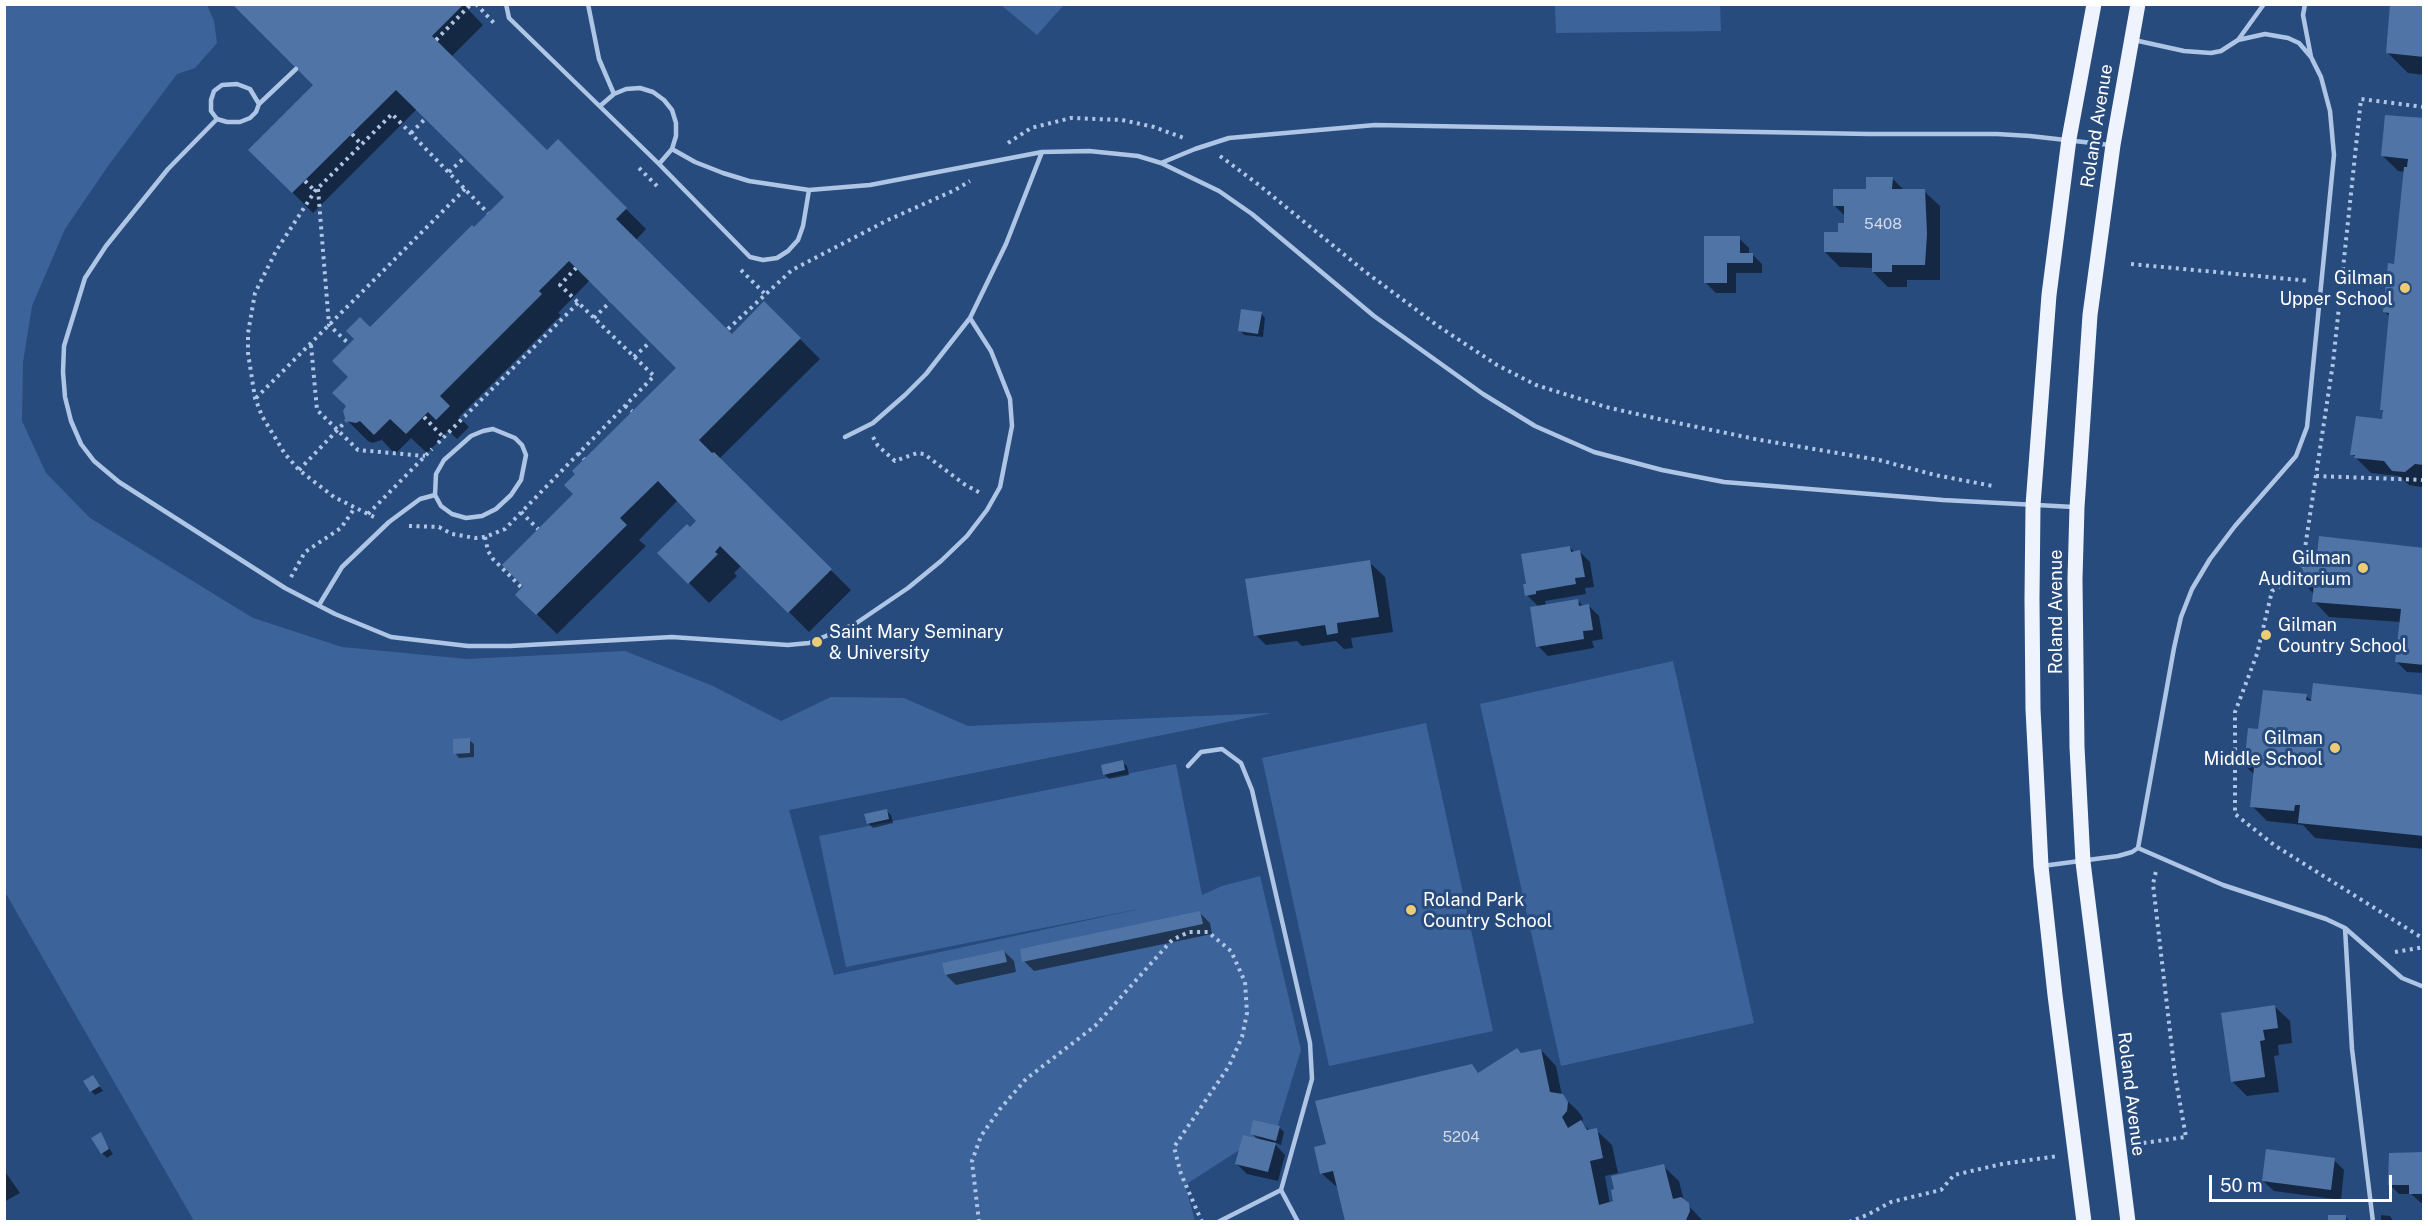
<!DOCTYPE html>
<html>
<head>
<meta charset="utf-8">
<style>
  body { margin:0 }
  #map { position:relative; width:2428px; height:1226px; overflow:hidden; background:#284b7e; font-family:"Public Sans",sans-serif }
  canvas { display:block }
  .frame { position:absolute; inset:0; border:6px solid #fff; pointer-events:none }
  .scale { position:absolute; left:2209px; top:1175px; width:183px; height:27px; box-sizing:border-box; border:3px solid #fff; border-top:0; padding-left:8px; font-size:18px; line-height:21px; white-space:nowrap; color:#fff; -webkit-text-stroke:4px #284b7e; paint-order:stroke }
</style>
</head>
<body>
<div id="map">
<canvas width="2428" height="1226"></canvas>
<div class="frame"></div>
<div class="scale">50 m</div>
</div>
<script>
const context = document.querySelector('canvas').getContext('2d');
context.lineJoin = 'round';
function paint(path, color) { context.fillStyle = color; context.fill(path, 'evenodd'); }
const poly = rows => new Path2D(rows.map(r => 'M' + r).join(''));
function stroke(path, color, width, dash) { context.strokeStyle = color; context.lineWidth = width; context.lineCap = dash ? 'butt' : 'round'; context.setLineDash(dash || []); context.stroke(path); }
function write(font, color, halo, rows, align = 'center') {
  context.font = font + ' "Public Sans",sans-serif'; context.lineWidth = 6; context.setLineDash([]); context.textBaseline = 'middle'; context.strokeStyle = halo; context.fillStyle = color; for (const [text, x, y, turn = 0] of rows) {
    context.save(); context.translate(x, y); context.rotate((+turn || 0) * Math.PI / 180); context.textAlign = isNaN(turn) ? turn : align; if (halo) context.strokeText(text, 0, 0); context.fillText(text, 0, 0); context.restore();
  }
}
const green = poly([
  [4,5,207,5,214,21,217,43,195,68,177,74,108,166,65,229,32,306,23,362,22,421,46,473,90,518,253,618,342,647,467,659,625,651,713,686,781,721,831,697,904,698,968,726,1272,713,789,810,834,975,1144,908,846,967,819,836,1176,764,1202,895,1222,886,1260,876,1301,1050,1278,1125,1185,1185,1195,1221,194,1221,5,892],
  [1001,5,1064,5,1037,35],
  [1555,5,1720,5,1721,31,1556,33],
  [1673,661,1754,1023,1561,1066,1480,704],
  [1426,723,1493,1031,1329,1066,1262,758]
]);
const shadow = poly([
  [463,4,483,25,451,57,547,152,558,141,646,229,636,240,732,336,764,303,820,359,719,459,851,590,809,632,742,565,734,573,737,576,709,603,659,553,698,521,678,500,639,540,646,546,557,634,517,595,526,586,576,494,678,368,590,280,558,313,561,315,459,417,469,427,457,439,449,431,427,453,411,438,395,454,382,440,372,443,368,441,347,420,350,377,357,339,370,329,506,197,417,109,313,213,250,150],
  [2424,4,2424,75,2408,73,2388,53],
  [2424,120,2424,484,2421,487,2409,485,2399,476,2371,473,2352,454,2384,420,2384,413,2382,410,2391,318,2385,312,2396,265,2405,172,2398,171,2383,156],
  [1892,178,1905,191,1924,191,1940,206,1940,280,1907,280,1907,287,1888,287,1873,272,1873,268,1840,267,1825,252,1845,224,1845,216,1834,205],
  [1739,238,1749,248,1749,254,1752,254,1762,264,1762,273,1736,273,1736,293,1716,293,1706,283],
  [1261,313,1265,318,1263,337,1244,335,1240,330],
  [1570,547,1575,553,1580,552,1590,562,1594,587,1585,588,1586,594,1545,601,1546,606,1578,601,1584,607,1589,606,1599,616,1603,639,1592,641,1594,648,1548,656,1538,646,1539,607,1527,595],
  [2424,550,2424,673,2407,672,2397,662,2401,622,2329,617,2314,601,2315,595,2302,582,2319,556],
  [1369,562,1385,577,1393,632,1351,638,1353,648,1344,649,1336,641,1302,646,1297,641,1266,645,1256,635],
  [2306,696,2313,702,2424,696,2424,849,2315,838,2303,825,2267,821,2252,806,2255,775,2245,766,2260,731],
  [469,740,474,744,474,757,459,758,455,753],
  [1122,762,1127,766,1129,775,1109,779,1104,774],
  [886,810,891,815,893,823,873,828,868,823],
  [1200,913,1210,923,1212,934,1034,971,1024,961],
  [1004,951,1014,961,1016,972,956,985,946,975],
  [2274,1006,2290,1021,2292,1043,2278,1045,2279,1055,2274,1056,2279,1092,2247,1096,2232,1081],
  [1541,1050,1556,1066,1562,1096,1578,1111,1583,1118,1582,1123,1590,1131,1596,1130,1612,1145,1618,1173,1605,1176,1610,1204,1663,1166,1679,1181,1684,1201,1704,1222,1346,1222,1338,1188,1321,1173,1327,1145,1471,1066,1479,1074,1521,1054],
  [93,1077,103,1091,95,1095,91,1091],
  [1254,1121,1280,1128,1284,1132,1281,1145,1273,1142,1285,1155,1278,1181,1247,1174,1237,1164,1258,1140,1251,1133],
  [100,1134,113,1154,107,1158,102,1153],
  [2424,1154,2424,1203,2421,1203,2411,1194,2399,1194,2389,1184],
  [2334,1160,2344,1170,2341,1200,2274,1191,2263,1181],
  [4,1170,20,1193,4,1202],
  [2381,1215,2390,1216,2394,1222,2381,1222],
  [2329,1217,2346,1217,2350,1222,2329,1222]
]);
const building = poly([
  [232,4,464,4,432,36,547,150,558,139,627,208,616,219,732,334,764,301,801,338,699,440,712,453,714,452,832,569,788,613,720,546,715,552,718,554,688,584,657,553,687,524,690,527,696,521,658,481,620,518,627,525,536,615,515,595,523,586,502,565,573,494,564,485,575,474,572,471,676,368,569,261,539,291,542,294,440,396,450,406,436,420,428,412,406,434,390,419,374,435,360,421,356,423,346,421,343,411,346,406,332,393,348,377,332,361,354,339,346,331,360,317,370,327,472,225,474,227,504,197,396,90,292,193,248,150,313,85],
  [2390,4,2424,4,2424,57,2386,53],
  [2385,115,2424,118,2424,465,2415,464,2405,472,2392,471,2384,461,2354,458,2355,455,2350,455,2356,416,2382,419,2383,410,2380,410,2389,313,2383,312,2388,263,2394,264,2404,167,2407,167,2408,159,2381,156],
  [1866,177,1893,177,1892,189,1925,189,1927,234,1925,265,1892,265,1892,272,1872,272,1872,253,1824,252,1824,232,1838,232,1838,223,1844,223,1844,206,1833,206,1833,189,1866,189],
  [1704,236,1740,236,1740,253,1753,253,1753,263,1727,263,1727,283,1704,283],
  [1241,309,1262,312,1258,334,1238,331],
  [2319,536,2424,548,2424,665,2395,662,2401,609,2312,602,2314,584,2301,582,2304,552,2317,554],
  [1570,546,1571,552,1580,550,1585,577,1575,578,1576,584,1536,591,1536,594,1525,596,1523,584,1526,584,1521,554],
  [1370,560,1379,617,1337,623,1338,633,1327,635,1325,625,1254,636,1245,579],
  [1578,599,1579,606,1589,604,1593,630,1583,631,1584,639,1536,647,1530,607],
  [2313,683,2424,695,2424,836,2298,823,2300,805,2295,805,2294,811,2250,807,2254,767,2244,766,2248,728,2258,729,2263,690,2307,694,2306,700,2311,701],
  [470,738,470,753,453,754,453,739],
  [1123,760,1125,770,1103,775,1101,765],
  [887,809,889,819,867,824,864,814],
  [1200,911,1203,924,1022,962,1020,949],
  [1004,950,1007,962,945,975,942,963],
  [2275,1005,2278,1028,2263,1030,2265,1040,2260,1041,2265,1077,2231,1082,2221,1013],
  [1517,1048,1521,1053,1541,1049,1550,1092,1563,1094,1568,1102,1567,1111,1562,1117,1568,1128,1581,1120,1587,1130,1597,1128,1603,1158,1590,1161,1599,1205,1613,1201,1611,1190,1614,1189,1611,1176,1664,1164,1673,1199,1681,1197,1689,1203,1690,1211,1686,1220,1345,1221,1333,1171,1320,1174,1314,1147,1326,1144,1315,1101,1472,1064,1478,1073],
  [93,1075,100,1086,90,1092,83,1081],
  [1253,1120,1280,1126,1276,1141,1250,1134],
  [101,1132,109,1149,101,1154,91,1138],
  [1243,1135,1276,1143,1268,1172,1235,1164],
  [2266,1149,2335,1158,2331,1190,2262,1181],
  [2424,1152,2424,1194,2409,1194,2409,1185,2388,1185,2389,1153],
  [2328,1215,2346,1215,2346,1221,2328,1221]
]);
const path = poly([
  [476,4,494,23],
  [436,40,471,4],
  [2424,107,2361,99,2333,363,2300,581,2286,582,2272,591,2257,654,2235,712,2235,814,2274,845,2424,939],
  [411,133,425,119],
  [352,134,361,144],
  [1008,143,1031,128,1071,118,1122,120,1154,127,1184,138],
  [1220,156,1259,185,1363,270,1438,326,1497,365,1536,385,1606,407,1668,421,1760,440,1879,460,1935,475,1993,486],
  [639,168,657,186],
  [449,172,464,158],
  [305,181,315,191],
  [318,189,329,325,349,344],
  [2131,264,2310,281],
  [741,270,764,293],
  [594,318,610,302],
  [728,329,792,270,888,220,955,190,970,181],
  [311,345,317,410,358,450,425,456],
  [634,357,650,342],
  [256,398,465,189],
  [625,406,632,411],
  [424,417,444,438],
  [873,437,878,446,895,461,917,453,924,454,964,484,982,494],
  [438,443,578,303],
  [578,453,584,459],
  [299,470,346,421],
  [2316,476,2424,480],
  [521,512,538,529],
  [368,514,432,449],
  [374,517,334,497,299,470,285,454,262,416,255,398,248,353,248,333,255,293,276,251,315,191,392,114,488,213],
  [409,526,439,527,452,534,475,538,485,537,505,529,654,376,560,285,576,268],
  [485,537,488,551,493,559,522,588],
  [291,577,305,552,341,528,354,509],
  [2395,952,2424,947],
  [2136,1144,2186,1137,2175,1075,2153,884,2156,871],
  [979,1222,972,1161,981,1136,1000,1109,1026,1079,1095,1026,1172,940,1189,932,1208,932,1231,951,1245,982,1247,1013,1242,1037,1229,1066,1174,1147,1181,1174,1202,1222],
  [1849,1222,1867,1215,1891,1202,1941,1190,1954,1175,2002,1164,2058,1156]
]);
const lane = poly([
  [506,4,509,18,659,164,750,257,763,260,777,258,788,251,798,240,803,226,809,190],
  [588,4,599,59,614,94],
  [2305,4,2303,15,2311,57],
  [2134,40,2184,51,2211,53,2221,51,2238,40,2264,4],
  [259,104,250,89,237,84,222,85,214,91,211,100,211,111,217,119,227,122,240,122,250,118,256,112,259,104,296,69],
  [600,106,614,94,626,89,640,88,653,92,664,100,672,110,676,123,676,136,672,149,659,164],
  [217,119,168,169,106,246,85,278,64,346,63,372,65,397,71,421,81,444,94,461,119,482,285,588,335,614,391,637,468,646,510,646,672,637,788,645,809,643,855,624,908,588,941,561,967,536,987,510,1000,487,1012,426,1010,399,991,351,970,318],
  [672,149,695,162,723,173,749,181,809,190,870,185,1042,152,1089,151,1138,156,1161,163,1219,191,1252,214,1374,316,1483,394,1535,426,1594,452,1662,470,1724,482,1943,500,2074,507],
  [1161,163,1195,149,1229,138,1375,125,1869,134,1997,134,2030,136,2110,145],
  [493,429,515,438,522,445,526,455,521,480,511,495,496,509,482,516,466,518,452,514,441,506,435,495,436,474,444,460,471,436,483,431,493,429],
  [845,437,873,423,905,395,926,374,970,318,1006,244,1042,152],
  [319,605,342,567,389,522,420,499,435,495],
  [1188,766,1201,752,1222,749,1241,763,1252,790,1310,1043,1312,1079,1281,1190,1298,1222],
  [2138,848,2223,885,2326,919,2345,928,2402,978,2424,987],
  [2042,866,2118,856,2132,852,2138,848,2174,648,2181,617,2192,589,2210,559,2235,526,2296,456,2307,427,2334,155,2330,111,2321,77,2311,57,2299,43,2288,38,2265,34,2238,40],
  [2345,928,2352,1049,2373,1222],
  [1218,1222,1281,1190]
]);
const primary = poly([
  [2084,1222,2055,995,2041,866,2033,709,2032,599,2033,505,2049,295,2069,139,2094,4],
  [2128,1222,2083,862,2077,747,2075,579,2077,507,2090,315,2113,145,2138,4]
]);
const markers = [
  [2405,288,6,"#eccd74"],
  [2363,568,6,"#eccd74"],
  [2266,635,6,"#eccd74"],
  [817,642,6,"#eccd74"],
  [2335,748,6,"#eccd74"],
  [1411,910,6,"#eccd74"]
];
const numberNames = [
  ["5408",1883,224],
  ["5204",1461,1137]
];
const streetNames = [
  ["Roland Avenue",2097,126,-81],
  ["Roland Avenue",2056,612,-90],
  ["Roland Avenue",2131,1094,83]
];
const poiNames = [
  ["Gilman",2393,278],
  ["Upper School",2393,299],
  ["Gilman",2351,558],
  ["Auditorium",2351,579],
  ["Gilman",2278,625,"left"],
  ["Country School",2278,646,"left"],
  ["Saint Mary Seminary",829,632,"left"],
  ["& University",829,653,"left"],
  ["Gilman",2323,738],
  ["Middle School",2323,759],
  ["Roland Park",1423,900,"left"],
  ["Country School",1423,921,"left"]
];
paint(green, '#3c649b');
paint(shadow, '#0007');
paint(building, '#5174a6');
stroke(path, '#aec5e5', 4, [3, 4.5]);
stroke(lane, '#aec5e5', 4.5);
stroke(primary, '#eef3fd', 15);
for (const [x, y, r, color] of markers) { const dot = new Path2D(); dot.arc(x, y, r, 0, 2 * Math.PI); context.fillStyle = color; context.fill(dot); stroke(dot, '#284b7e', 2); }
write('15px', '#d4dce9', null, numberNames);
write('18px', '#fff', '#284b7e', streetNames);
write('18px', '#fff', '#284b7e', poiNames, 'right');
</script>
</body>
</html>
